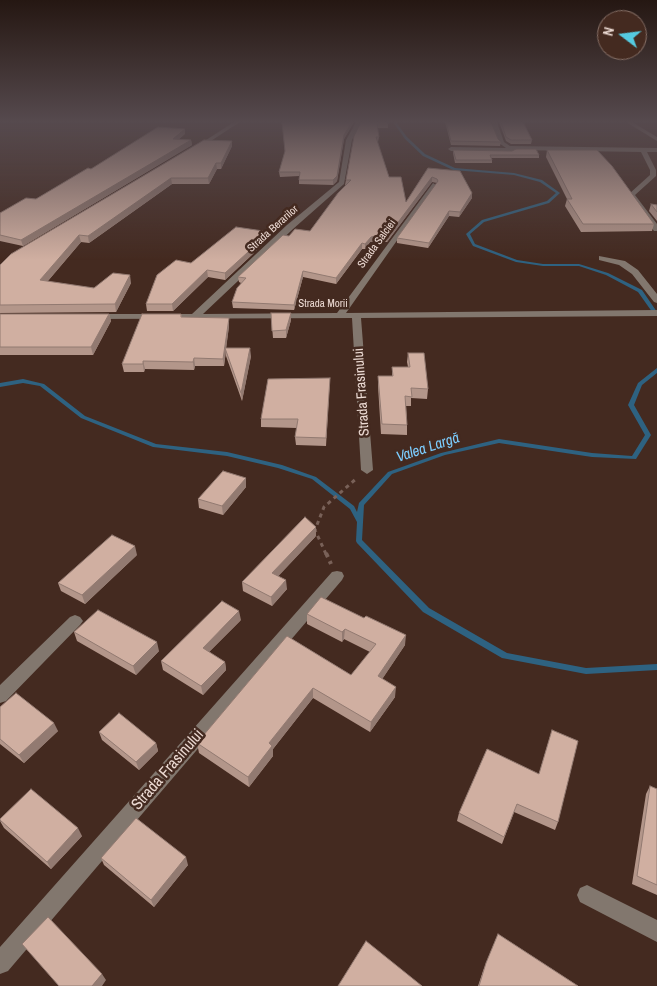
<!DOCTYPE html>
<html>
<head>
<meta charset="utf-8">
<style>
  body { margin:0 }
  #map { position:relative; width:657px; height:986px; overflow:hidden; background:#442a20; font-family:"Archivo Narrow",sans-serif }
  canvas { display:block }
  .north { position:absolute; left:597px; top:10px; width:50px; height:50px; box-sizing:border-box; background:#442a20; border:1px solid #877067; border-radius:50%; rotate:285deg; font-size:14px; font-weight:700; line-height:20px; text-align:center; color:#ebd9d2 }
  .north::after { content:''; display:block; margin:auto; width:18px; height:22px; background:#55cae0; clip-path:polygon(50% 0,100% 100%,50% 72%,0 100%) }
</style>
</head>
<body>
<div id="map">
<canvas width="657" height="986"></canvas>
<div class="north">N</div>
</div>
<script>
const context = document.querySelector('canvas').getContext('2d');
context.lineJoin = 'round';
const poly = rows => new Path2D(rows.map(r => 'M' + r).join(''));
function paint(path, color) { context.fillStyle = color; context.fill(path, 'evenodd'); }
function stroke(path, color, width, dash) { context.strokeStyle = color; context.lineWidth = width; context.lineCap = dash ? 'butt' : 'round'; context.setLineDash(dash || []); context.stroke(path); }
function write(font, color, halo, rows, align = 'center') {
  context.font = font + ' "Archivo Narrow",sans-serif'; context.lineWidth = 5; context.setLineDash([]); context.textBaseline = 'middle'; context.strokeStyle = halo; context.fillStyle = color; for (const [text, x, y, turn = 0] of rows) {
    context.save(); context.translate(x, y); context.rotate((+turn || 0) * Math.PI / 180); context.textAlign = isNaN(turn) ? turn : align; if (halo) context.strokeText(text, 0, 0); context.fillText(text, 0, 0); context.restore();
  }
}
const stream = poly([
  [393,122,396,122,407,137,425,154,455,168,514,173,542,180,560,193,549,203,484,222,470,234,475,244,517,260,543,264,579,264,608,273,642,290,657,312,657,316,655,316,638,292,606,275,579,266,543,266,516,262,473,246,466,234,482,220,547,201,556,193,540,182,514,175,453,170,423,156,405,139,393,122],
  [657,368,657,373,642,385,634,405,651,435,636,459,592,457,499,443,445,455,392,474,364,505,362,540,429,608,507,653,586,668,657,664,657,670,586,674,502,658,423,612,357,543,356,541,357,522,350,509,312,479,278,468,227,456,153,447,81,418,40,386,23,383,0,387,0,383,23,379,44,384,85,416,156,444,227,452,282,465,316,477,354,506,357,512,359,503,388,472,441,453,499,439,592,453,632,456,645,435,628,405,638,383,657,368]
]);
const pathFar1 = poly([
  [326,554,315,530,324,507,357,478]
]);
const path = poly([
  [326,553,331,564]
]);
const minor = poly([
  [234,122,240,122,197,150,192,149,234,122],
  [356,122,361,122,352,140,344,184,293,229,203,314,337,313,433,183,436,185,346,313,657,310,657,316,361,318,373,470,367,474,361,470,352,318,92,319,92,315,95,314,192,314,287,225,339,182,346,140,356,122],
  [491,122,497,122,504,142,510,146,657,148,657,152,647,152,656,170,656,176,635,195,657,224,657,231,654,231,629,197,630,193,650,175,650,170,641,152,515,150,512,152,451,151,448,149,451,147,506,148,499,143,491,122],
  [626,122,632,122,657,137,657,141,626,122],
  [599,256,625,261,638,270,657,294,657,303,654,302,632,274,619,265,599,260,599,256],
  [337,571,342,572,344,576,342,580,8,971,0,974,0,947,332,572,337,571],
  [75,615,80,617,83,621,80,625,6,701,0,703,0,685,70,617,75,615],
  [587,885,657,920,657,942,580,902,577,895,580,888,587,885]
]);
const wall = poly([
  [282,122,354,122,344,139,337,181,333,185,299,184,299,176,280,177,279,172,285,152],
  [361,122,388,124,388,128,377,128,379,137,378,142,377,142,389,177,406,202,428,168,472,193,472,198,459,217,449,216,428,248,397,243,397,238,437,183,432,182,387,242,378,241,370,242,365,249,362,249,336,284,303,277,294,310,233,308,232,302,241,283,239,282,238,277,289,236,310,231,346,185,345,185,346,180],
  [445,122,491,122,498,139,501,142,500,146,451,145],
  [499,122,523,122,532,140,531,144,511,144,506,141],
  [185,134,179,139,191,140,192,145,23,246,0,241,0,213,36,199,91,169],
  [232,141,232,146,221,169,217,169,209,184,172,184,89,243,81,242,47,282,94,288,131,283,116,312,0,313,0,265],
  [453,150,512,151,539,155,539,158,491,158,492,160,492,163,455,163,453,153],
  [547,150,654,224,652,231,581,232,565,206,567,199,546,157],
  [651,204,657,205,657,221,649,211],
  [270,238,225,280,208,277,173,311,147,311,146,304,191,263],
  [271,313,291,320,286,338,273,338],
  [0,314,109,314,111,321,93,355,0,355],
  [181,314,182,317,229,318,229,326,226,348,251,356,242,401,226,356,226,351,224,366,195,366,194,370,145,369,144,372,124,372,122,364],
  [408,353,428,389,427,399,411,398,411,406,406,406,407,425,407,435,381,434,378,386,378,376,392,376,392,367,408,367,407,362],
  [330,378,326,446,296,445,295,437,297,428,261,427,261,419],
  [246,478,246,487,223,515,199,508,198,499],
  [316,536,278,576,287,589,272,606,243,591,242,582],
  [137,555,85,604,61,591,58,583],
  [307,614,405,645,382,679,395,697,370,732,313,698,273,749,273,756,249,787,199,753,197,743,287,636,351,675,370,652,344,639,342,642,307,624],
  [241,620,209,652,225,662,226,670,203,695,163,670,161,661],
  [74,632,159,651,136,675,77,641],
  [0,707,58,731,24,763,0,744],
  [552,730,558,822,555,830,514,812,502,844,457,821,459,813,539,774],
  [99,732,156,743,158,751,139,770,102,740],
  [650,786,657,789,657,895,632,884,646,794],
  [0,821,82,836,51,869,4,828],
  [101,858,188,865,154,907,104,865],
  [498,934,578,986,478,986,483,971]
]);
const shadedWall = poly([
  [352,122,354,122,344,139,337,181,333,185,333,180,344,135],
  [185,129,185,134,173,144,173,139],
  [191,140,192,145,23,246,21,240],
  [232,141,232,146,221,169,221,163],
  [216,163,217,169,209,184,208,178],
  [432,177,432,182,387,242,387,237],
  [171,178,172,184,89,243,88,236],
  [472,193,472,198,459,217,460,212],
  [449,211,449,216,428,248,429,243],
  [270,232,270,238,225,280,225,273],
  [79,235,81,242,42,288,40,280],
  [379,235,378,241,370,242,365,249,365,244,371,237],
  [362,243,362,249,336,284,336,278],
  [207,270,208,277,173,311,172,304],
  [303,271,303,277,294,310,294,305],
  [130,275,131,283,116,312,115,304],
  [291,313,291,320,286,338,286,330],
  [109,314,111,321,93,355,91,347],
  [229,318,229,326,224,366,223,359],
  [250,348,251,356,242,401,241,393],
  [194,358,195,366,194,370,193,362],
  [143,361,145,369,144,372,143,364],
  [246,478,246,487,223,515,222,506],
  [316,527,316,536,273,582,272,573],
  [135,546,137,555,85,604,82,595],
  [286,580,287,589,272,606,271,597],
  [239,611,241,620,204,657,203,648],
  [345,629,344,639,342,642,342,632],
  [406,635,405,645,377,687,378,676],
  [157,642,159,651,136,675,133,666],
  [225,662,226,670,203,695,201,686],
  [396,687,395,697,370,732,371,722],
  [313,688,313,698,273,749,273,756,249,787,248,777,269,743],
  [54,723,58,731,24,763,19,755],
  [156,743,158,751,139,770,136,762],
  [78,828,82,836,51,869,47,862],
  [186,857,188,865,154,907,151,900],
  [102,974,106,980,102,986,92,986]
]);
const building = poly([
  [282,122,352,122,344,135,337,176,333,180,299,180,300,172,279,172,285,151,282,122],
  [361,122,387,122,388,124,377,124,379,137,376,137,389,177,401,177,406,202,428,168,460,171,472,193,460,212,449,211,429,243,397,238,438,181,437,179,432,177,387,237,379,235,371,237,365,244,362,243,336,278,303,271,294,305,232,302,237,288,246,278,238,277,283,235,289,236,295,229,310,231,338,193,351,180,346,180,354,136,361,122],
  [446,122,491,122,498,139,501,142,451,141,446,122],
  [501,122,523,122,532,140,511,140,506,137,501,122],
  [158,127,185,129,173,139,191,140,21,240,0,235,0,213,26,198,36,199,88,168,91,169,158,127],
  [204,140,232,141,221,163,216,163,208,178,171,178,88,236,79,235,40,280,94,288,113,273,130,275,115,304,0,305,0,265,11,254,204,140],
  [516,149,536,149,539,155,490,155,492,160,456,160,453,150,512,151,516,149],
  [547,150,597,150,612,166,654,224,583,224,567,199,572,199,547,150],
  [651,204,657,205,657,212,651,204],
  [236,227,270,232,225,273,207,270,172,304,146,304,157,275,176,260,191,263,236,227],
  [271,313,291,313,286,330,272,331,271,313],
  [0,314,109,314,91,347,0,347,0,314],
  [142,314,181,314,181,317,229,318,223,359,194,358,193,362,143,361,143,364,122,364,142,314],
  [225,348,250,348,241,393,225,348],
  [408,353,424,353,428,389,411,388,412,397,405,396,407,425,382,424,378,376,393,376,392,367,410,367,408,353],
  [330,378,326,438,295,437,298,419,261,419,268,379,330,378],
  [223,471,246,478,222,506,198,499,223,471],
  [305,517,316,527,272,573,286,580,271,597,242,582,305,517],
  [112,535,135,546,82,595,58,583,112,535],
  [321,597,364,618,366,616,406,635,378,676,396,687,371,722,313,688,269,743,272,746,248,777,197,743,287,636,351,675,376,644,345,629,342,632,307,614,321,597],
  [222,601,239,611,203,648,225,662,201,686,161,661,222,601],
  [98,610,157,642,133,666,74,632,98,610],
  [16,693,54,723,19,755,0,739,0,707,16,693],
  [119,713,156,743,136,762,99,732,119,713],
  [552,730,578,741,558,822,517,804,504,837,459,813,487,749,539,774,552,730],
  [650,786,657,789,657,885,637,876,650,786],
  [31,789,78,828,47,862,0,820,0,819,31,789],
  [136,818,186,857,151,900,101,858,136,818],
  [48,917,102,974,92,986,59,986,22,944,48,917],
  [498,934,578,986,479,986,486,963,498,934],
  [366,941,422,986,338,986,366,941]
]);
const farStreetnames = [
  ["Strada Berarilor",273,229,-42],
  ["Strada Salciei",377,244,-54],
  ["Strada Morii",323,304]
];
const streetNames = [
  ["Strada Frasinului",362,392,-94]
];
const waterNames = [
  ["Valea Largă",428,448,-18]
];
const nearStreetnames = [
  ["Strada Frasinului",168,770,-49]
];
paint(stream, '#2e6281');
stroke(pathFar1, '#796158', 3, [4, 4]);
stroke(path, '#796158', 4, [4.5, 4.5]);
paint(minor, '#82776e');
paint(wall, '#b3968a');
paint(shadedWall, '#927a71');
paint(building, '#d0afa1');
stroke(building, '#927a71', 1);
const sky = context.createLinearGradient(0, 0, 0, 260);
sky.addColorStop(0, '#251712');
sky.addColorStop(0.47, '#564a4e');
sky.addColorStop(1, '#564a4e00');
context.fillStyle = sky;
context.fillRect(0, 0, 657, 260);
write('11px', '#ebd9d2', '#442a20', farStreetnames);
write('14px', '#ebd9d2', '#442a20', streetNames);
write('italic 15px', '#7cccfd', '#442a20', waterNames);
write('16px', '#ebd9d2', '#442a20', nearStreetnames);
</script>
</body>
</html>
